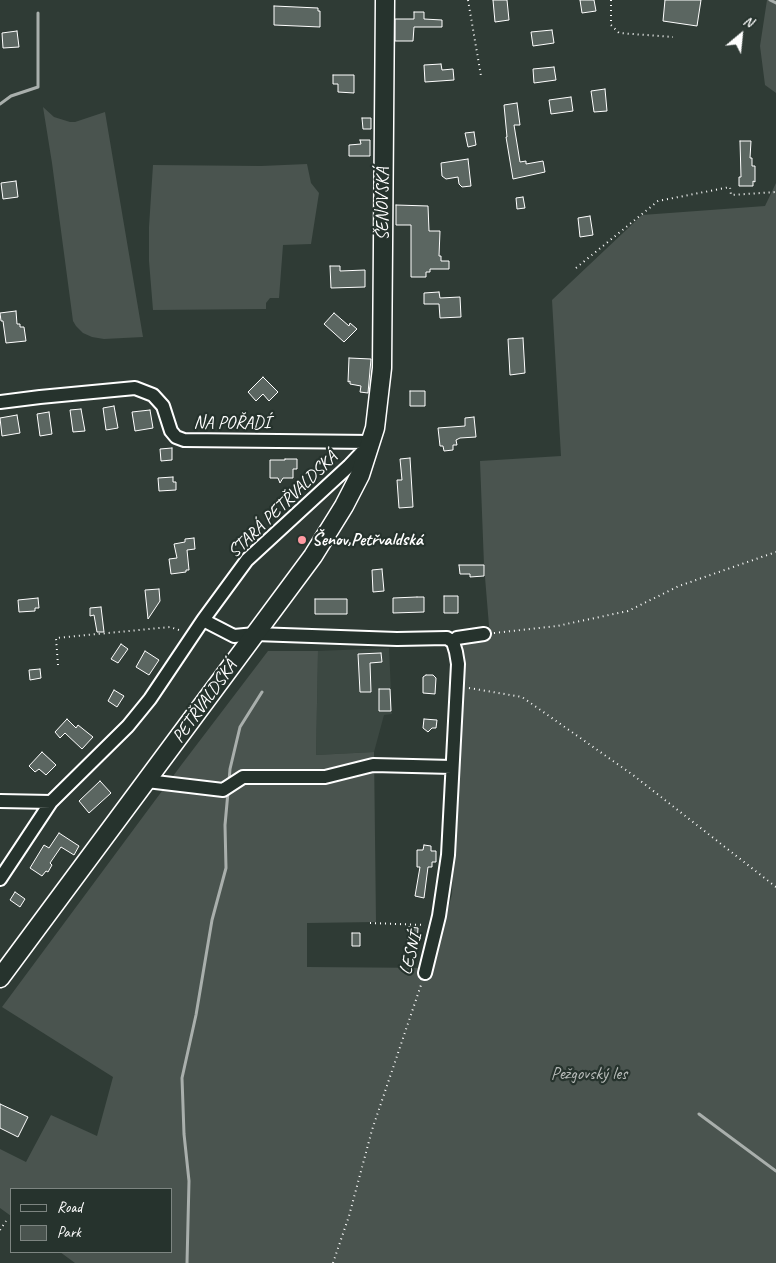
<!DOCTYPE html>
<html>
<head>
<meta charset="utf-8">
<style>
  body { margin:0 }
  #map { position:relative; width:776px; height:1263px; overflow:hidden; background:#2f3b35; font-family:Caveat,sans-serif }
  canvas { display:block }
  .legend { position:absolute; left:10px; top:1188px; width:162px; height:65px; box-sizing:border-box; background:#26332d; border:1px solid #7d8581; margin:0; padding:6px 9px; list-style:none; font-size:15px; color:#fff }
  .legend li { display:flex; align-items:center; gap:10px; height:25px }
  .legend b { width:25px; border:1px solid #7d8581 }
  .north { position:absolute; left:716px; top:10px; width:50px; height:50px; -webkit-text-stroke:4px #26332d; paint-order:stroke; rotate:28deg; font-size:14px; font-weight:700; line-height:20px; text-align:center; color:#fff }
  .north::after { content:''; display:block; margin:auto; width:18px; height:22px; background:#fff; clip-path:polygon(50% 0,100% 100%,50% 72%,0 100%) }
</style>
</head>
<body>
<div id="map">
<canvas width="776" height="1263"></canvas>
<ul class="legend">
<li><b style="height:6px;background:#26332d"></b>Road</li>
<li><b style="height:14px;background:#4a544f"></b>Park</li>
</ul>
<div class="north">N</div>
</div>
<script>
const context = document.querySelector('canvas').getContext('2d');
context.lineJoin = 'round';
function paint(path, color) { context.fillStyle = color; context.fill(path, 'evenodd'); }
const poly = rows => new Path2D(rows.map(r => 'M' + r).join(''));
function stroke(path, color, width, dash) { context.strokeStyle = color; context.lineWidth = width; context.lineCap = dash ? 'butt' : 'round'; context.setLineDash(dash || []); context.stroke(path); }
function write(font, color, halo, rows, align = 'center') {
  context.font = font + ' Caveat,sans-serif'; context.lineWidth = 4.5; context.setLineDash([]); context.textBaseline = 'middle'; context.strokeStyle = halo; context.fillStyle = color; for (const [text, x, y, turn = 0] of rows) {
    context.save(); context.translate(x, y); context.rotate((+turn || 0) * Math.PI / 180); context.textAlign = isNaN(turn) ? turn : align; if (halo) context.strokeText(text, 0, 0); context.fillText(text, 0, 0); context.restore();
  }
}
const built = poly([
  [389,648,392,714,384,715,374,752,316,755,318,651]
]);
const green = poly([
  [767,0,776,0,776,93,765,85,760,46],
  [43,107,54,117,70,122,75,122,105,112,143,337,104,339,92,337,83,333,76,326,73,321,52,163],
  [307,164,311,183,319,193,311,244,283,245,279,298,270,298,266,303,266,309,153,310,149,261,149,227,153,165,261,166],
  [776,183,776,1263,75,1263,60,1252,171,1252,171,1189,11,1189,11,1216,0,1208,0,1149,26,1162,51,1115,97,1136,113,1077,2,1007,182,764,268,651,318,651,316,755,374,752,376,922,307,923,307,967,433,968,452,894,459,643,490,638,484,565,480,461,561,456,552,300,642,215,765,206]
]);
const stream = poly([
  [770,0,776,3],
  [0,104,11,96,38,87,38,13],
  [229,781,230,769,240,727,262,692],
  [699,1114,776,1171],
  [187,1263,189,1181,184,1134,182,1078,196,1015,212,920,226,868,225,825,228,792]
]);
const building = poly([
  [493,0,507,0,509,20,495,22,493,0],
  [580,0,594,0,596,11,582,13,580,0],
  [665,0,701,0,697,26,663,21,665,0],
  [274,6,318,8,318,11,320,11,320,27,274,25,274,6],
  [414,12,424,12,424,19,442,20,442,27,414,27,413,41,395,41,395,19,414,19,414,12],
  [552,30,554,43,533,46,531,32,552,30],
  [17,31,19,47,3,48,2,33,17,31],
  [441,64,442,70,453,69,454,80,425,82,424,65,441,64],
  [554,67,556,80,534,83,533,69,554,67],
  [333,75,354,75,354,93,338,92,338,84,333,84,333,75],
  [605,89,607,111,594,112,591,91,605,89],
  [571,97,573,111,551,114,549,100,571,97],
  [517,103,520,125,514,125,520,162,526,161,526,164,543,161,545,172,513,179,506,137,507,137,504,105,517,103],
  [362,118,371,118,371,129,363,129,362,118],
  [474,132,476,145,468,147,465,133,474,132],
  [360,140,370,140,370,156,349,156,349,145,361,144,360,140],
  [740,141,751,141,750,158,752,158,752,166,755,166,755,182,753,181,753,186,739,186,739,177,741,177,740,141],
  [468,159,471,186,462,187,459,184,458,177,446,179,442,176,441,163,468,159],
  [16,181,18,197,3,199,1,183,16,181],
  [523,197,525,208,517,209,516,198,523,197],
  [396,205,428,206,429,231,440,231,439,256,441,256,441,261,449,261,449,269,430,269,430,272,426,272,426,277,411,277,411,225,396,225,396,205],
  [590,216,593,235,580,237,578,218,590,216],
  [330,266,340,266,340,271,365,270,365,287,331,288,330,266],
  [439,292,440,298,460,297,461,317,440,318,439,304,424,304,424,293,439,292],
  [16,311,17,324,20,324,20,327,24,327,26,341,6,343,3,321,1,321,0,313,16,311],
  [334,313,349,326,350,323,357,329,344,342,324,324,334,313],
  [523,338,525,373,510,375,508,339,523,338],
  [349,358,371,359,368,393,360,392,361,386,350,384,350,381,348,382,349,358],
  [263,377,278,392,269,401,263,394,256,401,248,392,263,377],
  [410,391,425,391,425,406,410,406,410,391],
  [114,406,118,428,106,430,103,408,114,406],
  [81,409,85,431,73,432,70,410,81,409],
  [150,410,153,428,135,431,132,412,150,410],
  [49,412,52,434,40,436,37,414,49,412],
  [17,415,20,433,2,436,0,418,17,415],
  [474,417,476,437,460,438,456,440,457,445,453,445,453,450,444,451,443,446,440,446,438,428,465,426,465,418,474,417],
  [172,448,172,460,161,461,160,449,172,448],
  [410,458,413,507,399,508,397,480,402,480,400,459,410,458],
  [285,459,297,459,297,469,293,469,293,478,283,478,280,483,278,478,270,478,270,460,285,460,285,459],
  [173,477,173,482,176,482,176,490,159,491,158,478,173,477],
  [194,538,195,549,187,550,189,570,186,570,186,572,171,574,169,559,177,558,174,544,185,542,185,539,194,538],
  [459,565,484,565,484,576,470,577,470,574,460,574,459,565],
  [382,569,384,591,373,592,372,570,382,569],
  [159,589,160,601,148,619,145,590,159,589],
  [444,596,458,596,458,613,444,613,444,596],
  [417,597,424,597,424,612,393,613,393,598,417,597],
  [38,598,39,608,35,608,35,611,19,612,18,600,38,598],
  [315,599,347,599,347,614,315,614,315,599],
  [101,607,104,632,97,632,94,615,90,616,90,608,101,607],
  [121,644,128,649,118,663,111,659,121,644],
  [145,651,159,660,149,675,136,667,145,651],
  [381,653,382,662,370,663,371,692,360,692,358,654,381,653],
  [40,669,41,678,30,680,29,670,40,669],
  [426,675,433,675,436,678,435,694,423,693,423,677,426,675],
  [379,689,390,689,391,711,379,711,379,689],
  [114,690,124,696,117,707,108,701,114,690],
  [67,719,76,728,78,725,93,737,82,749,65,733,60,738,55,732,67,719],
  [424,719,437,720,436,728,432,728,428,732,423,728,424,719],
  [42,752,56,765,46,775,39,769,35,772,29,766,42,752],
  [100,781,111,793,89,813,79,801,100,781],
  [59,833,79,846,74,855,61,847,50,863,52,865,48,872,46,871,42,876,30,868,44,845,49,848,59,833],
  [424,845,431,846,431,851,436,851,436,862,432,862,432,867,428,867,424,898,415,896,420,867,417,867,417,850,423,850,424,845],
  [15,892,25,899,20,907,10,900,15,892],
  [409,927,418,928,417,943,408,942,409,927],
  [352,933,360,933,360,946,352,946,352,933],
  [0,1104,28,1117,18,1137,0,1128,0,1104]
]);
const path = poly([
  [468,0,481,76],
  [611,0,611,25,619,33,673,37],
  [576,268,658,201,730,187,731,195,776,192],
  [494,633,557,626,628,611,679,586,776,552],
  [58,665,56,638,170,627,182,631],
  [469,688,522,697,633,775,776,887],
  [370,923,425,925],
  [0,1230,6,1221],
  [333,1263,349,1216,372,1130,421,985]
]);
const minor = poly([
  [0,402,40,397,135,388,153,395,163,406,171,431,176,437,184,440,372,442],
  [203,620,234,636,255,634,397,639,447,638,453,642,456,652,458,664,448,855,439,916,425,973],
  [453,642,457,638,484,634],
  [147,781,223,790,243,777,325,777,373,765,452,767],
  [0,801,51,802],
  [0,879,51,802,128,726,150,699,203,620,247,560,349,466,367,447]
]);
const secondary = poly([
  [0,978,313,556,344,506,360,475,375,428,382,368,385,0]
]);
const markers = [
  [302,540,5,"#ff9aa2"]
];
const streetNames = [
  ["ŠENOVSKÁ",383,204,-90],
  ["NA POŘADÍ",232,423],
  ["STARÁ PETŘVALDSKÁ",283,505,-44],
  ["PETŘVALDSKÁ",205,702,-54],
  ["LESNÍ",411,954,-75]
];
const poiNames = [
  ["Šenov,Petřvaldská",312,540]
];
const parkNames = [
  ["Pežgovský les",589,1074]
];
paint(built, '#3c4842');
paint(green, '#4a544f');
stroke(stream, '#a9afac', 3);
paint(building, '#5b6661');
stroke(building, '#fff', 1);
stroke(minor, '#fff', 16);
stroke(secondary, '#fff', 21);
stroke(path, '#fff', 2, [1, 4]);
stroke(minor, '#26332d', 12);
stroke(secondary, '#26332d', 18);
for (const [x, y, r, color] of markers) { const dot = new Path2D(); dot.arc(x, y, r, 0, 2 * Math.PI); context.fillStyle = color; context.fill(dot); stroke(dot, '#26332d', 2); }
write('18px', '#fff', '#26332d', streetNames);
write('bold 18px', '#fff', '#26332d', poiNames, 'left');
write('18px', '#b7bbb9', '#26332d', parkNames);
</script>
</body>
</html>
